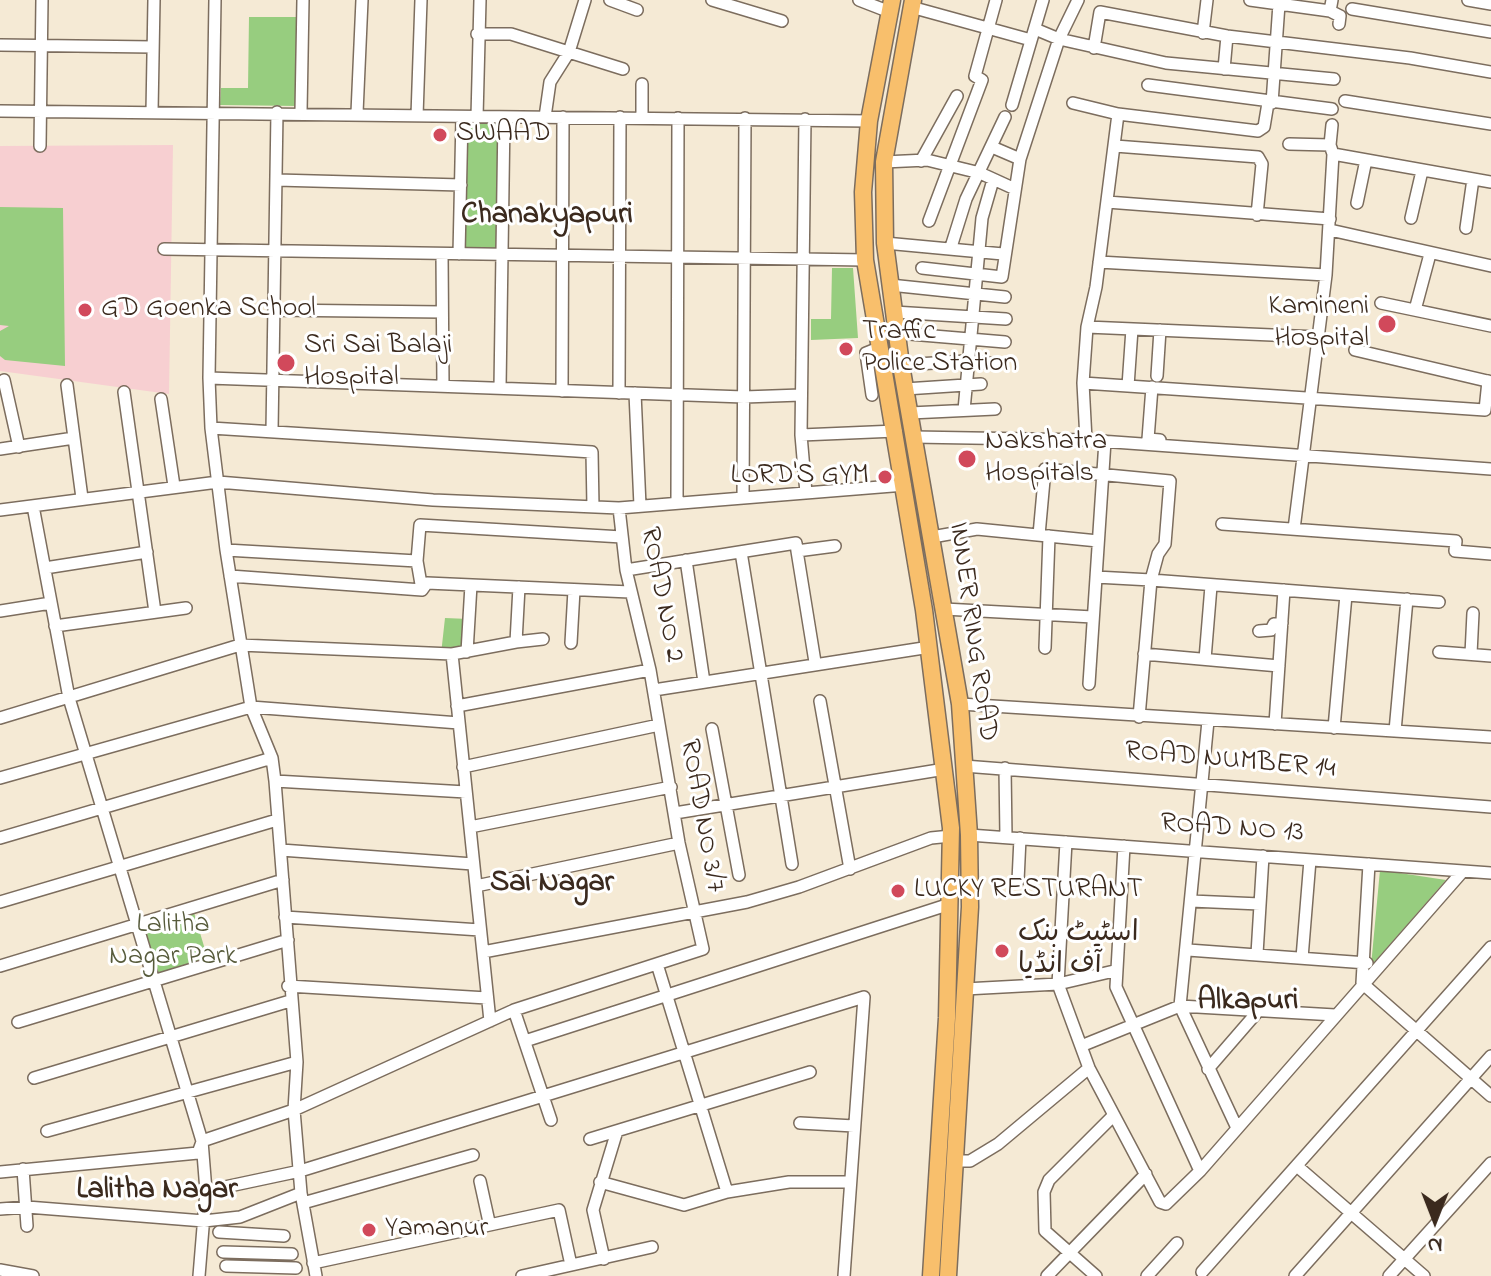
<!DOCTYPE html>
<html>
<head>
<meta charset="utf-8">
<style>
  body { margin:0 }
  #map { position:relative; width:1491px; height:1276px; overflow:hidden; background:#f5ead5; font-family:"Indie Flower",sans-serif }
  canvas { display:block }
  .north { position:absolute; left:1395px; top:1180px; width:80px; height:80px; -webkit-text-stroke:6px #fff; paint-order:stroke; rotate:180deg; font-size:22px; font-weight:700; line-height:32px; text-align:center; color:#3b2a1e }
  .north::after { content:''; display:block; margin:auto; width:28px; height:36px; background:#3b2a1e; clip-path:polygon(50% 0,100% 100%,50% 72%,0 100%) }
</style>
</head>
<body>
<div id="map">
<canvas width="1491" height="1276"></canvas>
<div class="north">N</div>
</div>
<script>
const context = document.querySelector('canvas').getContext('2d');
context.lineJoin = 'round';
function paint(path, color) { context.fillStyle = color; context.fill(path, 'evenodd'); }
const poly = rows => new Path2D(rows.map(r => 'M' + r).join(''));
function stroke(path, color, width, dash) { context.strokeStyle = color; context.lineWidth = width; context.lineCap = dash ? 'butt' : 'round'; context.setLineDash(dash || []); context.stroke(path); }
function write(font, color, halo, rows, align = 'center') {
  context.font = font + ' "Indie Flower","Playpen Sans Arabic",sans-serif'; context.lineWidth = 6; context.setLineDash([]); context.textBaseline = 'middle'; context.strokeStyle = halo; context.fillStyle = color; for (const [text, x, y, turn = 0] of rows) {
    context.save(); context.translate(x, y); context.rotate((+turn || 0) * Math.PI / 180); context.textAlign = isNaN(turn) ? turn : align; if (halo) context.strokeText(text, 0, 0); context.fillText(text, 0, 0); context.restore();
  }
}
const built = poly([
  [173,145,169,394,0,371,0,146]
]);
const green = poly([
  [249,17,298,17,297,106,220,105,221,88,248,88],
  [468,121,500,121,498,250,465,250],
  [0,207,63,208,65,366,5,360,0,356,0,331,9,326,0,325],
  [832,268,853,268,858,338,811,340,811,319,831,319],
  [445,618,469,619,467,652,441,654],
  [1380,870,1446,880,1371,966],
  [192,906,209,963,154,980,137,922]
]);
const minor = poly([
  [215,0,209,378,211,428,226,550,251,707,272,758,275,781,297,1062,294,1110,301,1193,316,1276],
  [610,0,637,10],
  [712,0,782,21],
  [859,0,890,12],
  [1250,0,1330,11,1332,0],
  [1468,0,1491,4],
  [911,7,1031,40],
  [1352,9,1491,32],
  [1330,11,1340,16,1339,24],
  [1035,29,1059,39,1166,63,1334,79],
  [1203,33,1207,0],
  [477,34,511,34,623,69],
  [0,45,153,47],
  [1094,48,1100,12,1227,36,1410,58,1491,72],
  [1224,69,1227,36],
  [642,84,642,117],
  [1148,85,1332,109],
  [1345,101,1491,124],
  [1073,103,1118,114,1096,287,1087,327,1083,383,1086,440],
  [1272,103,1279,4],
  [1012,105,1043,0],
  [0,111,869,121],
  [152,112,154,0],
  [301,112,303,0],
  [357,113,362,0],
  [1118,114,1258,131,1264,127,1268,103],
  [417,116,421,0],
  [477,117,480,0],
  [545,117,550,82,569,52,585,0],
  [1289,144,1330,145,1333,154,1491,182],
  [1330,145,1332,125],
  [40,146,42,0],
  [1115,146,1258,157,1262,164,1257,215],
  [992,147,1020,159],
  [921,161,957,96],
  [884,162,927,160,980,173,1015,189],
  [277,180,461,185],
  [1107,202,1330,219],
  [1357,203,1366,160],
  [1411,218,1422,171],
  [929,221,982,80,975,76,996,0],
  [1466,228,1473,179],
  [1330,230,1491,266],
  [885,243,1003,254],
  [951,247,966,199,1005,117],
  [164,249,865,260],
  [442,254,443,386],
  [459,254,462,117],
  [1099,262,1326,275],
  [922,268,1002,277,1020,159,1059,39,1078,0],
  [890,285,1005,297],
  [1381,303,1491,326],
  [274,310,442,312],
  [1415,310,1430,254],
  [894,312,1006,319],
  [1087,327,1318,337],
  [898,333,1005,342],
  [1355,350,1491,382],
  [901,365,966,361,998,364],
  [1157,376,1160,330],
  [209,378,744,397,801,395],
  [4,380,19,447],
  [1083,383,1485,410,1488,381],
  [67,385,82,498],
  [1128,386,1132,329],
  [1152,387,1148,439,1160,440],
  [500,388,504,117],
  [905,389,981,384],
  [562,391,563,117],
  [124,392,155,612],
  [619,393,620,117],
  [635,393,640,506],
  [872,395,866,353,881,347],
  [161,399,174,486],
  [964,410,982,218,993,180],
  [910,413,995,409],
  [211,428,592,452,593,507],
  [272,431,277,112],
  [801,435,805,119],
  [914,437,1086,440,1491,469],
  [0,449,74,438],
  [806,493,801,435,896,431],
  [743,498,745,118],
  [677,503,678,118],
  [33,506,69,698,202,1141,206,1191,199,1276],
  [0,510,218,482,433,500,619,508,905,485],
  [1222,524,1456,541,1455,551,1491,554],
  [1294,529,1326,275,1333,154],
  [1039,535,1045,469,1170,481,1165,544,1158,554,1151,580,1096,577],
  [932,537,977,529,1098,541],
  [226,550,417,561,420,525,622,537],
  [797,551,815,662],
  [741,552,792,864],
  [686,560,704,682],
  [417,561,422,590],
  [45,568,147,552],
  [626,570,796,543,797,551,835,546],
  [230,576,422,590,427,583,630,592],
  [944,609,1093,617],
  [0,611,51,603],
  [55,626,186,608],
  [1259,631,1271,630,1274,624,1282,623],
  [516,642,543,639],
  [571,643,574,590],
  [1045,648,1049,536],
  [467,652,471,585],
  [1439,652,1491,656],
  [452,654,490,1021],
  [1144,654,1279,666],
  [1471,654,1473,613],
  [1205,659,1211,586],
  [1089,684,1105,441],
  [654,690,930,647],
  [820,701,850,869],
  [960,704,1491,737],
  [457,706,650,670],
  [1139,717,1151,580,1439,602],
  [0,718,240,645,452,654,516,642,519,587],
  [1208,721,1180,1006,1237,1128],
  [1275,724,1284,590],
  [1334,728,1346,595],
  [712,729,739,875],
  [1395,731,1407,599],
  [964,766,1491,807],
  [463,767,659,725],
  [1005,768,1006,837],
  [0,778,251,707,459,723],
  [275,781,466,792],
  [675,813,945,769],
  [470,827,671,787],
  [969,835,1491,873],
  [0,838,272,758],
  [1066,842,1058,984,1089,1068,1160,1202,1166,1204,1200,1171,1463,871],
  [1124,846,1116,987,1200,1171],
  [281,850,473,864],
  [1369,864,1362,983,1491,1096],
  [1018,881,1020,838],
  [476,886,679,843],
  [1191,901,1260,904],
  [0,902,277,820],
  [285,917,480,930],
  [1188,950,1367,963],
  [483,952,747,902,799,887,931,838,951,836],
  [1257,954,1263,856],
  [1302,958,1310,860],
  [657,964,727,1192],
  [0,966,283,880],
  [288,986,487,998],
  [965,989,1058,984,1114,971],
  [514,1010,551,1120],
  [18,1022,288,940],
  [525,1041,950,904],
  [1081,1046,1180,1006,1335,1015],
  [1208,1069,1260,1009],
  [34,1078,290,1001],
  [800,1123,854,1126],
  [47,1131,297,1062],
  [590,1139,810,1072],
  [202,1141,294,1110,514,1010,703,949,679,843,650,670,626,570,619,508],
  [956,1161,970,1161,998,1144,1089,1068],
  [1298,1167,1424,1276],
  [23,1169,27,1226],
  [0,1172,198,1153,202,1142],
  [480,1181,489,1222],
  [600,1182,684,1205,727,1192,789,1182,850,1182],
  [206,1191,300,1171,864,997,844,1276],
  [303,1203,473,1155],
  [0,1209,27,1207,204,1221,240,1217,301,1193],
  [219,1232,284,1236],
  [223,1252,292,1254],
  [604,1259,593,1210,617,1131],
  [313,1263,559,1210,571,1265],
  [226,1266,296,1268],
  [0,1270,33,1276],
  [1202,1272,1491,947],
  [522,1276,652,1247],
  [1047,1276,1146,1174],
  [1096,1276,1045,1231,1044,1192,1049,1180,1113,1116],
  [1147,1276,1177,1243],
  [1295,1276,1491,1056],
  [1389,1276,1491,1163]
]);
const highway = poly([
  [892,0,869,121,863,192,865,260,924,610,951,828,947,1018,931,1276],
  [913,0,884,162,885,243,901,365,960,704,969,835,970,907,948,1276]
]);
const markers = [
  [440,135,8,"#d1495b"],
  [85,310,8,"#d1495b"],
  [1387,324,10,"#d1495b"],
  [846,349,8,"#d1495b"],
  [286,363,10,"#d1495b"],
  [967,459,10,"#d1495b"],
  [885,477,8,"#d1495b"],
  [898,891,8,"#d1495b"],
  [1002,951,8,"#d1495b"],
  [369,1230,8,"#d1495b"]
];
const poiNames = [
  ["SWAAD",456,135],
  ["Kamineni",1369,308,"right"],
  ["Hospital",1369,340,"right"],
  ["GD Goenka School",101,310],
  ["Traffic",862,333],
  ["Police Station",862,365],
  ["Sri Sai Balaji",304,347],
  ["Hospital",304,379],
  ["Nakshatra",985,443],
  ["Hospitals",985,475],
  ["LORD'S GYM",869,477,"right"],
  ["LUCKY RESTURANT",914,891],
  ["اسٹیٹ بنک",1018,935],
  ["آف انڈیا",1018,967],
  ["Yamanur",385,1230]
];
const streetNames = [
  ["ROAD NO 2",660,595,79],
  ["INNER RING ROAD",971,632,82],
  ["ROAD NUMBER 14",1230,762,5],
  ["ROAD NO 3/7",700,816,80],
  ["ROAD NO 13",1232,830,4]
];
const parkNames = [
  ["Lalitha",173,926],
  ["Nagar Park",173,958]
];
const neighbourhoodNames = [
  ["Chanakyapuri",547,217],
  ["Sai Nagar",552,885],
  ["Alkapuri",1248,1003],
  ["Lalitha Nagar",157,1192]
];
paint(built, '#f7cfd1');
paint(green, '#97cd7f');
stroke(minor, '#7c6d5e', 14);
stroke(highway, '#7c6d5e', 19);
stroke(minor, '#fff', 11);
stroke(highway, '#f8bf6c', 16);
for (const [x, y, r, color] of markers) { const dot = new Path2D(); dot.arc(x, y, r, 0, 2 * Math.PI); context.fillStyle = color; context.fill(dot); stroke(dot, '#fff', 3); }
write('28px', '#3b2a1e', '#fff', poiNames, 'left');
write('28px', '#3b2a1e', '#fff', streetNames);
write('28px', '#575b3b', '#fff', parkNames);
write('bold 30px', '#3b2a1e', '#fff', neighbourhoodNames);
</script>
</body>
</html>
